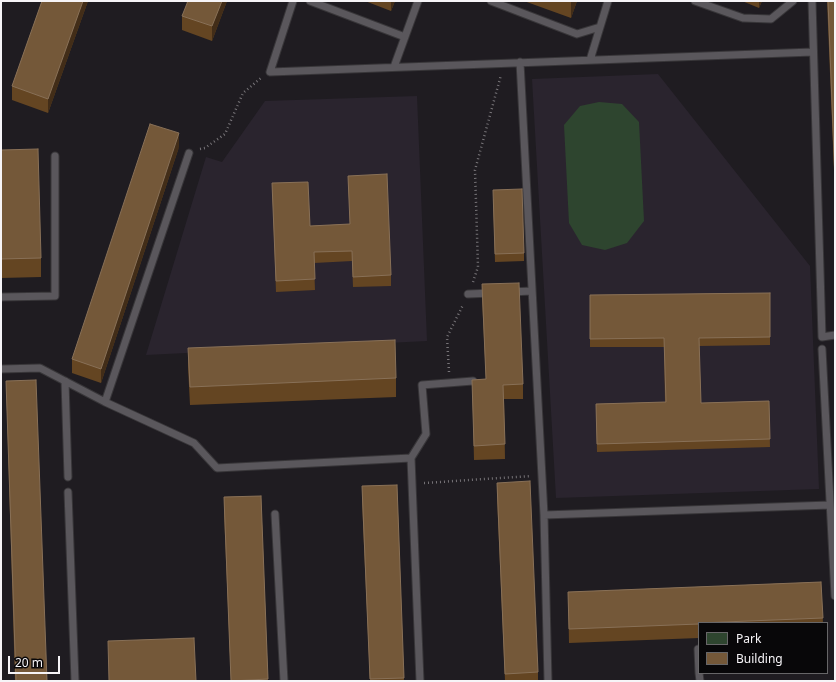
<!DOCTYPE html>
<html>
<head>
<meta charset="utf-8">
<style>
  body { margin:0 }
  #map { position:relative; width:836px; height:682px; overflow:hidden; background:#1f1c21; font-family:"Noto Sans",sans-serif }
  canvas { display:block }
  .frame { position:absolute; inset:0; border:2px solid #f6f4f7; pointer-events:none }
  .legend { position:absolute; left:698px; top:622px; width:130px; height:52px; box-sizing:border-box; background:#080709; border:1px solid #676668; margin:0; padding:5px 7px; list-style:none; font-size:12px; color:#f6f4f7 }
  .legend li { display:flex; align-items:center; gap:8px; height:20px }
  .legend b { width:20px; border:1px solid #676668 }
  .scale { position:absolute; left:8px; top:656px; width:52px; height:18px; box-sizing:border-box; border:2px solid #f6f4f7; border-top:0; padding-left:5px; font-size:12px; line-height:14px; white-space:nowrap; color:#f6f4f7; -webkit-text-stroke:3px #080709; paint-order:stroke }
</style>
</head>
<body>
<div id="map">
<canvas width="836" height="682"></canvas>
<div class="frame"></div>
<ul class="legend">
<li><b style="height:11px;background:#2e452f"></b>Park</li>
<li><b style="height:11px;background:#745839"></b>Building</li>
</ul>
<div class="scale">20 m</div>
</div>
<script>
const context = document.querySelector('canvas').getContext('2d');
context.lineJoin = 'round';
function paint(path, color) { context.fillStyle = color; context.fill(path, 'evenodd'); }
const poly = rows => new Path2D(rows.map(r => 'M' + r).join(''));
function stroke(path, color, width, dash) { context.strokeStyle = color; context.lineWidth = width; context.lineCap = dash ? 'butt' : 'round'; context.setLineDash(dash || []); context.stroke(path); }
const built = poly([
  [658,74,810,266,819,489,556,498,532,79],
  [417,96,427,341,146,355,206,157,222,162,265,101]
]);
const green = poly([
  [599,102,622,104,639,122,644,221,627,243,605,250,582,245,569,223,564,125,580,106]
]);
const path = poly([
  [200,149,205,148,225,134,243,93,261,78],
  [473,282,478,267,475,170,501,75],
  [449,372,447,337,463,305],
  [424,483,531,476]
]);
const lane = poly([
  [293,1,270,72,813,52],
  [310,1,405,37],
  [491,1,577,34,600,27],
  [695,1,743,18,771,19,793,1],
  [812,1,822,337,835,335],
  [590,60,608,1],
  [520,62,544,515,548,681],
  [394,67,418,1],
  [510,292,532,291],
  [468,294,492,293],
  [1,297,55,296,55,156],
  [822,349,835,596],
  [1,369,40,368,105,402,189,153],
  [65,381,68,477],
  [105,402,194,443,217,468,411,458,420,681],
  [411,458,426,434,422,385,473,381],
  [68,492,75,681],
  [275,514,284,681],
  [544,515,830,505],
  [698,649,699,673],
  [699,673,700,681]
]);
const wall = poly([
  [42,1,88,1,48,113,12,100,12,86],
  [184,1,227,1,212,41,182,30,182,16,188,3],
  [365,1,395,1,391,11],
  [524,1,577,1,571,18],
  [742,1,762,1,759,8],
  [827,1,835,1,835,195],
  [179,147,101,383,72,373,72,359],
  [1,150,41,258,41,277,1,278],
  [348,176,391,275,391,286,353,287,352,261,314,263,315,290,276,292,272,183,310,226,350,224],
  [493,198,524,253,524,261,495,262],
  [482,284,523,384,523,399,504,399,505,459,474,460,472,380,486,379,482,299],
  [770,293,770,345,699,346,701,403,769,401,770,447,597,452,596,404,665,402,664,347,590,347,590,295],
  [188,348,396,378,396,397,190,405,188,367],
  [6,381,47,681,15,681],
  [497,483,538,672,538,681,505,681,497,497],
  [397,485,404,681,370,681,362,501,362,486],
  [261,496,268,681,231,681,224,512,224,497],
  [821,582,823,623,699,623,699,638,569,643,568,592]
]);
const shadedWall = poly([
  [83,1,88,1,48,113,48,99],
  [222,1,227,1,212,41,212,26],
  [391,1,395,1,391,11],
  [571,1,577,1,571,18],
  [759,1,762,1,759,8],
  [179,133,179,147,101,383,101,369]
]);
const building = poly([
  [42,1,83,1,48,99,12,86,42,1],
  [188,1,222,1,212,26,182,16,188,1],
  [828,1,835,1,835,180,828,1],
  [150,124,179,133,101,369,72,359,150,124],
  [38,149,41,258,1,259,1,150,38,149],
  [387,174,391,275,353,277,352,251,314,252,315,279,276,281,272,183,308,182,310,226,350,224,348,176,387,174],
  [522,189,524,253,495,254,493,190,522,189],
  [519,283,523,384,503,385,505,444,474,446,472,380,486,379,482,284,519,283],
  [770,293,770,337,699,338,701,403,769,401,770,439,597,444,596,404,666,402,664,338,590,339,590,295,770,293],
  [395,340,396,378,190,387,188,348,395,340],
  [36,380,47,681,16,681,6,381,36,380],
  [530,481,538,672,505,674,497,483,530,481],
  [397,485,404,678,370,679,362,486,397,485],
  [261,496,268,679,231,681,224,497,261,496],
  [821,582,823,618,699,623,699,624,569,629,568,592,821,582],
  [194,638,196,681,109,681,108,641,194,638]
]);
paint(built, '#2a242e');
paint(green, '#2e452f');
stroke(lane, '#383639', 9);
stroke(path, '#777478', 2.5, [1, 3]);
stroke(lane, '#5a575c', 7);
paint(wall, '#644522');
paint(shadedWall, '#422d18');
paint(building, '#745839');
stroke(building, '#887057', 1);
</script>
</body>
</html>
